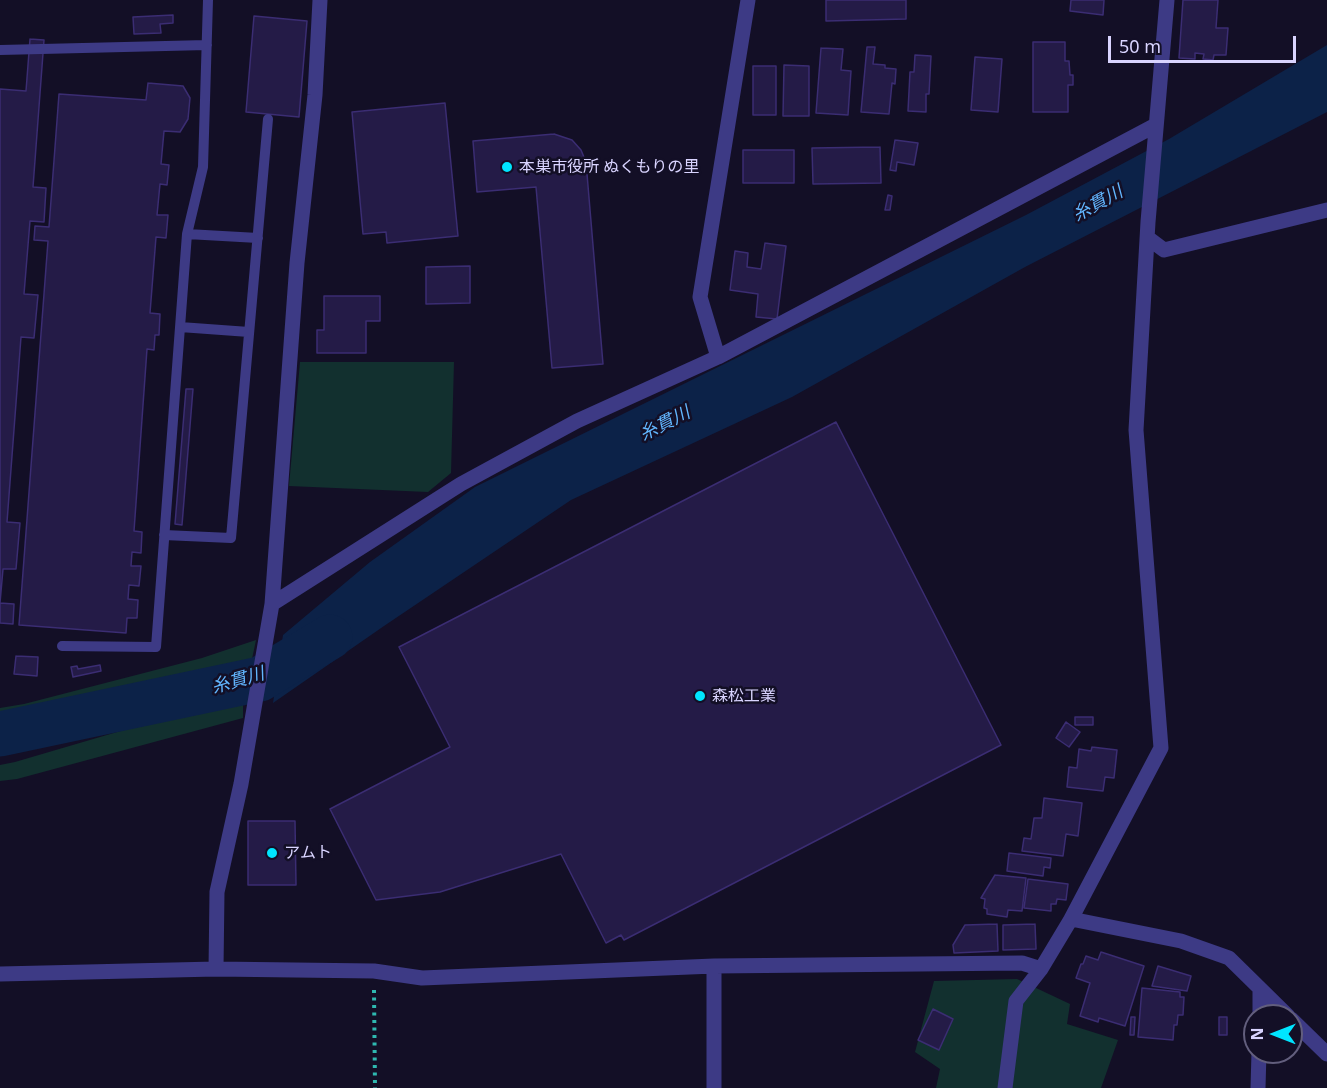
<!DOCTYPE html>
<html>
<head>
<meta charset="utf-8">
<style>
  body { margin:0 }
  #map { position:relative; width:1327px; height:1088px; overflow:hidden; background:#130f26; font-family:"Noto Sans",sans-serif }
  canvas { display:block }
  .north { position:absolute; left:1243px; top:1004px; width:60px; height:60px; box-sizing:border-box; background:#130f26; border:2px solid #625e7d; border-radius:50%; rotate:270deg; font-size:16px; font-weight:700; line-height:24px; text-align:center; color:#d9d4ff }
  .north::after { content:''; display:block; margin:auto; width:21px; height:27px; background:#00e5ff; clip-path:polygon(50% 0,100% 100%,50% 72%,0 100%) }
  .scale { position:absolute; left:1108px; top:36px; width:188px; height:27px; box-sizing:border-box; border:3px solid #d9d4ff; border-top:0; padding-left:8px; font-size:18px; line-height:21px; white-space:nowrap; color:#d9d4ff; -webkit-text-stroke:4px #130f26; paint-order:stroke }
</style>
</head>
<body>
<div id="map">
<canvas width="1327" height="1088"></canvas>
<div class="north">N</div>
<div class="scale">50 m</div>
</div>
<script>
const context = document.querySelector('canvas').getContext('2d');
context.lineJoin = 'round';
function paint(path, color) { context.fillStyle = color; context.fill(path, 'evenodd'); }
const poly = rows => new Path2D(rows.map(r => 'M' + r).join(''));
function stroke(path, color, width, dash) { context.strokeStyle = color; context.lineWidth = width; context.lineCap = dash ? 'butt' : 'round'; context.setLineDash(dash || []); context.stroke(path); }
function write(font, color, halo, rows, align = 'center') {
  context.font = font + ' "Noto Sans","Noto Sans JP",sans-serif'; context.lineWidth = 5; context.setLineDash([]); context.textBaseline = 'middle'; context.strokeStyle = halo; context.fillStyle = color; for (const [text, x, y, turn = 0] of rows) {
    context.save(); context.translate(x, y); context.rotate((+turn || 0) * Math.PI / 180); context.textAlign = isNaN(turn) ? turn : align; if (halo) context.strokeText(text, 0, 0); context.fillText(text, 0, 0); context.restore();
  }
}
const green = poly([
  [300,362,454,362,451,473,428,492,289,486],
  [256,640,252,659,141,692,0,724,0,708,24,704,202,658],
  [243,695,243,718,17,779,0,781,0,765,15,762],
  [1017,979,1070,1004,1067,1024,1118,1040,1101,1088,936,1088,940,1069,915,1052,934,981]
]);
const water = poly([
  [1327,45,1327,112,1025,267,792,397,571,500,384,626,273,703,283,635,370,562,475,487,1026,215,1169,139]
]);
const river = poly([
  [0,734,260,679,330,637]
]);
const building = poly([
  [826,0,906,0,906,19,826,21,826,0],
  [1071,0,1104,0,1103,15,1070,11,1071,0],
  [1183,0,1218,0,1216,28,1228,28,1226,55,1214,55,1213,60,1203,59,1204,54,1195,53,1195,59,1179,58,1183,0],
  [173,15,173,23,160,24,161,33,134,34,133,17,173,15],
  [254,16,307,21,299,117,246,112,254,16],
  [30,39,44,40,33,187,46,188,44,222,30,221,24,294,38,295,34,338,21,337,7,522,20,523,16,569,3,569,0,603,14,604,13,624,0,623,0,89,26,91,30,39],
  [1033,42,1065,42,1065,61,1069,61,1070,75,1073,75,1073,85,1068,85,1068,112,1033,112,1033,42],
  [867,47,875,47,873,64,885,65,885,68,896,69,895,84,892,83,889,114,861,112,867,47],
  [821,48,843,49,841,70,851,71,848,115,816,113,821,48],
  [915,55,931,56,929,94,926,94,926,112,908,111,910,72,914,72,915,55],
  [975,57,1002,59,998,112,971,110,975,57],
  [784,65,809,66,809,116,783,116,784,65],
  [753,66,776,66,776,115,753,115,753,66],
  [148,83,183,86,190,98,188,119,180,132,164,131,161,164,169,165,167,185,160,184,157,215,168,215,166,238,156,237,150,313,160,314,159,335,155,335,154,350,147,349,134,531,142,532,141,553,132,552,131,566,141,566,139,586,129,585,128,599,138,600,137,618,127,618,126,633,19,625,48,241,34,240,35,226,49,227,59,94,146,100,148,83],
  [445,103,458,236,387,243,386,232,363,234,352,112,445,103],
  [554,134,572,140,581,150,586,162,603,364,552,368,536,187,477,192,473,141,554,134],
  [895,140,918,143,914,165,897,162,896,171,890,170,895,140],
  [880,147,881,183,813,184,812,148,880,147],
  [743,150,794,150,794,183,743,183,743,150],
  [888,195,892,196,890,210,885,210,888,195],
  [765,243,786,246,777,319,756,317,758,294,730,290,735,251,748,253,747,267,761,269,765,243],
  [470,266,470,303,426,304,426,267,470,266],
  [324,296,380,296,380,321,366,321,366,353,317,353,317,330,324,330,324,296],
  [186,389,193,389,182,525,175,524,186,389],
  [836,422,1001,745,624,940,621,935,606,943,561,854,440,892,376,900,330,809,450,747,399,647,836,422],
  [16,656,38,657,37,676,14,674,16,656],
  [100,665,101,671,73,677,71,667,77,666,78,669,100,665],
  [1075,717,1093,717,1093,725,1075,725,1075,717],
  [1066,722,1080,732,1069,747,1056,738,1066,722],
  [1092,747,1117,750,1114,778,1105,777,1103,791,1067,787,1069,767,1077,768,1079,749,1091,751,1092,747],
  [1044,798,1082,803,1078,836,1066,834,1063,856,1022,851,1024,838,1031,839,1034,818,1042,818,1044,798],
  [248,821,295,821,296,885,248,885,248,821],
  [1009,853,1051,858,1050,868,1044,867,1043,876,1007,871,1009,853],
  [995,875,1026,878,1022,911,1008,910,1007,917,987,914,987,909,984,908,985,899,981,898,995,875],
  [1028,879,1068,884,1066,900,1057,899,1056,904,1051,904,1051,911,1024,908,1028,879],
  [997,924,998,951,954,953,953,945,965,925,997,924],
  [1035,924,1036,949,1003,950,1003,925,1035,924],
  [1101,952,1144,966,1125,1026,1099,1018,1098,1022,1080,1016,1090,983,1076,978,1081,964,1083,964,1086,956,1098,960,1101,952],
  [1158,966,1191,976,1187,991,1152,986,1158,966],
  [1142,988,1180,992,1180,997,1184,997,1183,1015,1178,1015,1177,1025,1174,1025,1173,1040,1138,1037,1142,988],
  [933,1009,953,1019,939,1050,918,1040,933,1009],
  [1131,1017,1135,1017,1134,1035,1130,1035,1131,1017],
  [1219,1017,1227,1017,1227,1035,1219,1035,1219,1017]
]);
const path = poly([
  [374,990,375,1088]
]);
const lane = poly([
  [0,50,207,45],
  [187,234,258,238],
  [180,327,249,332],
  [164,535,231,538,268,119],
  [62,646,156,647,187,234,203,167,208,0]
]);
const street = poly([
  [1148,238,1164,250,1327,210],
  [718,357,700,297,748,0],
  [272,604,461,484,577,421,718,357,1156,125],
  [1071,919,1181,941,1229,958,1288,1016],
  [216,969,217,892,241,784,272,604,297,263,315,95,320,0],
  [0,974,216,969,374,971,422,978,714,966,1022,963,1041,969],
  [1260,1016,1260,989],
  [1291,1019,1327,1054],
  [714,1088,714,966],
  [1005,1088,1016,1001,1041,969,1071,919,1161,748,1136,430,1148,222,1167,0],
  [1258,1088,1259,1052]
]);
const markers = [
  [507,167,6,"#00e5ff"],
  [700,696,6,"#00e5ff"],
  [272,853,6,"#00e5ff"]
];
const poiNames = [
  ["本巣市役所 ぬくもりの里",519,167],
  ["森松工業",712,696],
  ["アムト",284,853]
];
const waterNames = [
  ["糸貫川",1098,204,-29],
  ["糸貫川",665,424,-27],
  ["糸貫川",238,681,-16]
];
paint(green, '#12302f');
paint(water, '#0c2248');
stroke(river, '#0c2248', 45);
paint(building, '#241b47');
stroke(building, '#3b2d73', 1.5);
stroke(path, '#2fb8b0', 4, [3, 4.5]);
stroke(lane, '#3d3a85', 10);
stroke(street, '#3d3a85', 15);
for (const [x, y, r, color] of markers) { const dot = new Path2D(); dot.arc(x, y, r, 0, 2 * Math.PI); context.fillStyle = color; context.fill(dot); stroke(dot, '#130f26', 2); }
write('16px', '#d9d4ff', '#130f26', poiNames, 'left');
write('italic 18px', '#62b6ff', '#130f26', waterNames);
</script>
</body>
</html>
